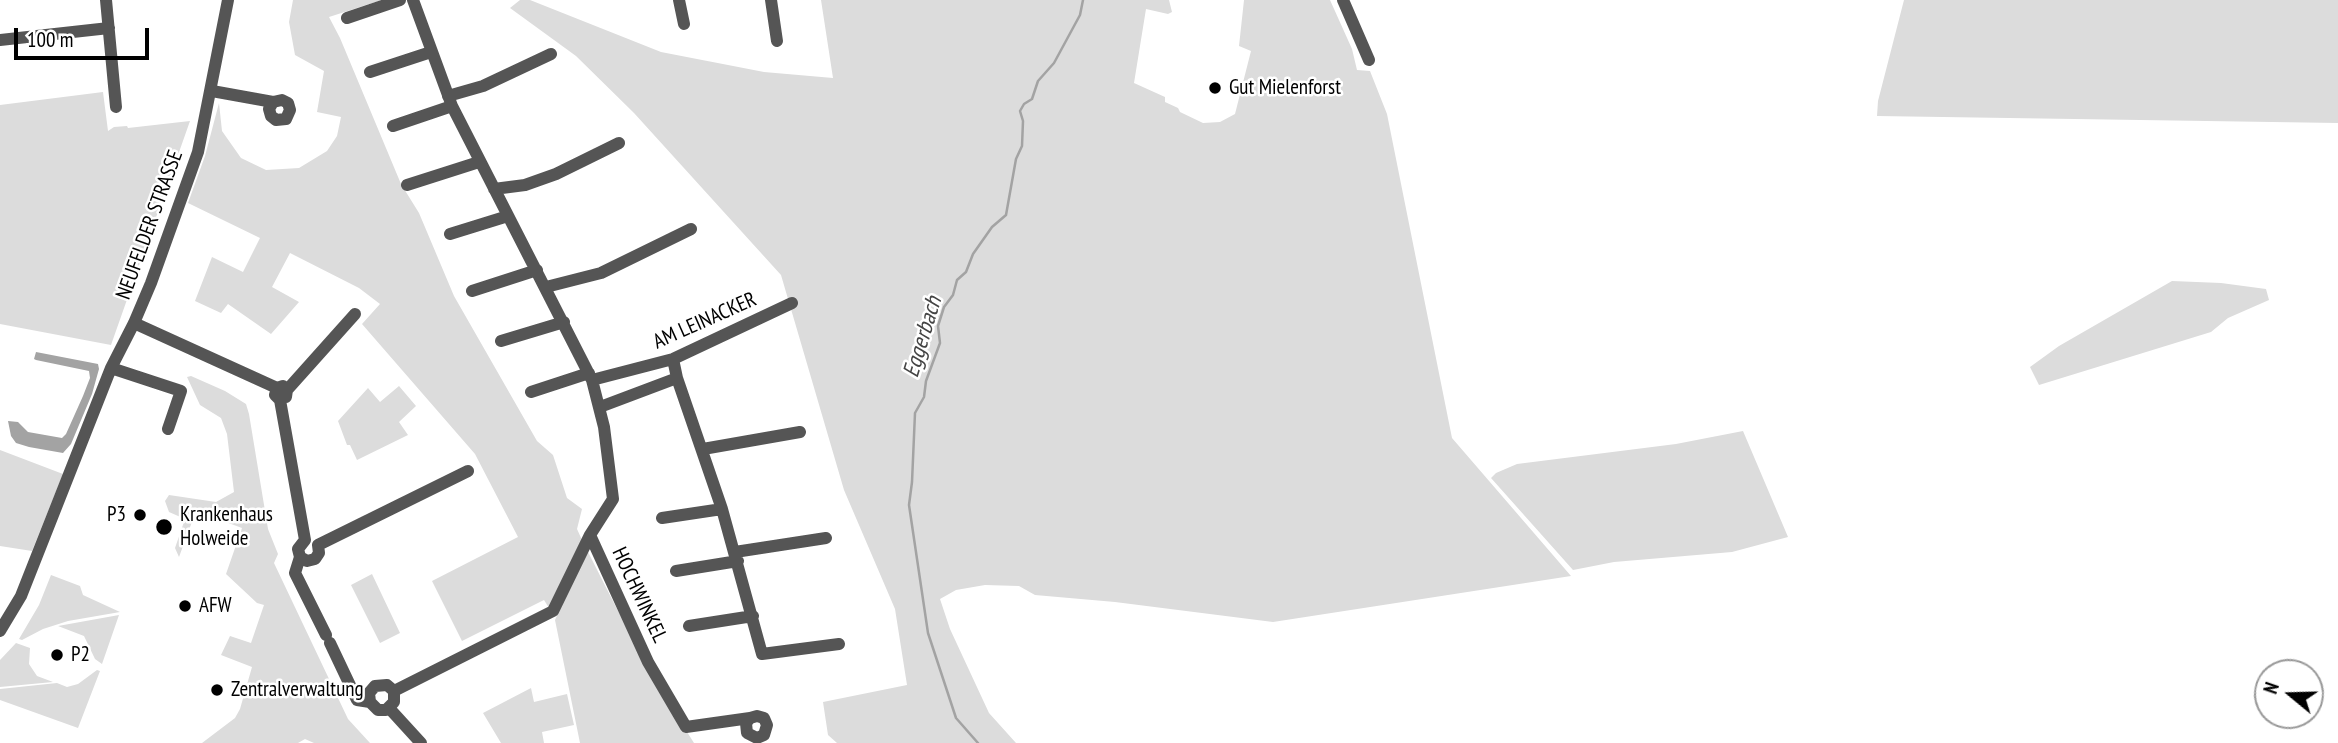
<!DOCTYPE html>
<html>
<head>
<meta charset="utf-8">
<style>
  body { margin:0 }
  #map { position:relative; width:2338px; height:743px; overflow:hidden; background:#fff; font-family:"PT Sans Narrow",sans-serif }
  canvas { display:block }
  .north { position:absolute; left:2254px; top:659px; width:70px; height:70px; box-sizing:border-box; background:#fff; border:2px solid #999; border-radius:50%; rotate:289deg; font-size:19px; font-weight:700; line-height:28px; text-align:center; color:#000 }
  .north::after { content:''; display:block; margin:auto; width:24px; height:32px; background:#000; clip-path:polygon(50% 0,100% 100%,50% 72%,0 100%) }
  .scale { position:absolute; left:14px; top:28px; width:135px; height:32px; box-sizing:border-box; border:4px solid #000; border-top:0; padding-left:9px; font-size:21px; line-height:24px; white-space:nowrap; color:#000; -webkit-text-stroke:5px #fff; paint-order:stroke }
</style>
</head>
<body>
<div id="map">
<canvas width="2338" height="743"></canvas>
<div class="north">N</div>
<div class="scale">100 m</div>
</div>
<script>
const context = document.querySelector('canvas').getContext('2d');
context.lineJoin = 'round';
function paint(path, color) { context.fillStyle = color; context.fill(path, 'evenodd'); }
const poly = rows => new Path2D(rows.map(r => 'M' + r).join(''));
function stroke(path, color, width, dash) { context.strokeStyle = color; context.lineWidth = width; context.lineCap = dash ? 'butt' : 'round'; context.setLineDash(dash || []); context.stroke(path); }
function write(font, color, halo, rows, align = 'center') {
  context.font = font + ' "PT Sans Narrow",sans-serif'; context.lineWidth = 5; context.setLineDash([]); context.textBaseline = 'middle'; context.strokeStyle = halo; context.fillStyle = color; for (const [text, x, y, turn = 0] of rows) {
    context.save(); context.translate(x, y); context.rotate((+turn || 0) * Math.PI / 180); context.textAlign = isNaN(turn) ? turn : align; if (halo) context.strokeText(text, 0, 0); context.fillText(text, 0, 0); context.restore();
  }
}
const green = poly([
  [293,0,382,0,329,17,340,38,401,184,419,213,454,296,537,441,553,455,567,498,582,509,577,529,582,540,549,608,544,600,462,641,432,581,518,537,475,454,362,324,380,304,359,288,290,253,272,287,299,302,271,334,228,304,221,313,195,301,212,257,243,272,260,238,188,203,205,156,219,103,222,131,241,158,266,170,299,168,327,151,337,136,341,117,317,112,324,71,295,55,289,22],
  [520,0,530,0,661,52,764,72,833,78,821,0,1169,0,1172,12,1168,14,1146,9,1134,83,1165,97,1165,102,1178,108,1180,112,1203,123,1220,122,1235,114,1251,51,1239,46,1244,0,1330,0,1352,49,1357,70,1370,71,1387,114,1452,438,1571,576,1273,622,1115,602,1035,595,1019,586,985,585,956,590,940,599,950,629,989,713,1016,743,837,743,828,735,823,702,907,685,895,609,844,490,781,275,634,113,576,56,510,8],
  [1904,0,2338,0,2338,123,1877,116,1878,101],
  [103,92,108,131,114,127,127,126,128,128,190,121,111,345,0,324,0,105],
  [2172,281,2221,283,2266,289,2269,300,2228,318,2211,332,2039,385,2030,367,2059,346],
  [191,376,225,391,246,404,249,414,268,529,278,554,274,563,348,719,370,743,314,743,305,739,298,743,202,743,235,718,240,709,252,667,221,655,230,636,251,643,264,605,257,603,226,574,242,528,196,511,179,557,175,548,185,519,169,512,165,501,169,495,216,502,234,492,227,434,221,418,200,405,187,377],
  [399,386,416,406,399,422,408,435,357,460,350,445,347,445,338,421,368,388,380,402],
  [1743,431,1788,537,1732,552,1614,562,1573,570,1491,478,1496,473,1517,464,1676,444],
  [0,450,63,474,32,551,0,546],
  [587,550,648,670,694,743,580,743,555,620],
  [372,574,400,633,380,643,351,585],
  [51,575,80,586,83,595,120,612,68,621,43,629,22,640,19,639,39,605],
  [119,615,102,664,95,659,84,636,58,626],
  [16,643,30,648,29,664,37,676,53,682,0,687,0,660],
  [97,670,100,671,78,728,0,700,0,689,57,683,67,687,78,684],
  [531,688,534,702,567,694,574,725,542,732,544,743,501,743,483,713]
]);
const water = poly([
  [36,352,98,364,99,369,92,394,71,444,63,453,29,447,16,443,11,436,8,421,18,422,28,432,62,438,66,434,83,396,90,378,89,371,36,360,34,359]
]);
const stream = poly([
  [978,743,956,718,928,633,909,505,912,482,915,413,924,397,926,381,940,343,938,326,944,307,953,295,957,280,966,272,973,254,992,227,1006,215,1016,159,1022,146,1023,121,1020,111,1024,104,1032,99,1038,81,1054,63,1080,15,1083,0]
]);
const minor = poly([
  [106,0,116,107],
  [679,0,684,24],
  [771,0,777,41],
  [1343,0,1369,60],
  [347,18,400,0],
  [0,40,109,28],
  [370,72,431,52],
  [212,91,273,102,282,100,288,103,290,110,286,119,276,120,271,116,269,109,273,102],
  [448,96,483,86,551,54],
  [393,126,452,106],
  [407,185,479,162],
  [494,189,525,185,556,174,619,143],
  [450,234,508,216],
  [546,287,601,273,691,229],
  [472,291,537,270],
  [134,323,277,388,283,386,287,390],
  [501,341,564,322],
  [673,359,677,378,722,509,762,654,839,644],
  [111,368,181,391,168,429],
  [592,380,673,359,792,303],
  [277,388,275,395,280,400,305,540],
  [531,392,589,373],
  [286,397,287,390,355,314],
  [600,407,677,378],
  [703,449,800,432],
  [662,518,722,509],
  [590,535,648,662,686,727,750,718,746,723,747,733,757,738,764,735,767,725,764,718,757,716,750,718],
  [305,540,298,549,300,557,295,573,326,635],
  [318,545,468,471],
  [735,552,826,538],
  [300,557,307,561,315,559,319,553,318,545],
  [676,571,738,561],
  [689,626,753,616],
  [0,631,21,596,111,368,134,323,151,283,198,152,228,0],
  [330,643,357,700,370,702,378,710,386,710,394,702,394,691,387,685,375,686,369,693,370,702],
  [394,691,553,611,590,535,613,499,604,427,592,380,452,106,413,0],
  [389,708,421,743]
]);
const markers = [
  [1215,88,7,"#000"],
  [140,515,7,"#000"],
  [164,527,9,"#000"],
  [185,606,7,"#000"],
  [57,655,7,"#000"],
  [217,690,7,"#000"]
];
const poiNames = [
  ["Gut Mielenforst",1229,88],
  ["P3",126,515,"right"],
  ["Krankenhaus",180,515],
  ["Holweide",180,539],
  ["AFW",199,606],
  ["P2",71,655],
  ["Zentralverwaltung",231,690]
];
const streetNames = [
  ["NEUFELDER STRASSE",150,225,-70],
  ["AM LEINACKER",705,321,-24],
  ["HOCHWINKEL",639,595,65]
];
const waterNames = [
  ["Eggerbach",923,337,-73]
];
paint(green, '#dcdcdc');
paint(water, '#a3a3a3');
stroke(stream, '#a3a3a3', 2.5);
stroke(minor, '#555', 12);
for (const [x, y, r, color] of markers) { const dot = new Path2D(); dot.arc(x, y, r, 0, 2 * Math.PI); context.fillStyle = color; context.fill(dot); stroke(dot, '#fff', 2.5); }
write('21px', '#000', '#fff', poiNames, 'left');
write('21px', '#000', '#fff', streetNames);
write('italic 23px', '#444', '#fff', waterNames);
</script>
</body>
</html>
